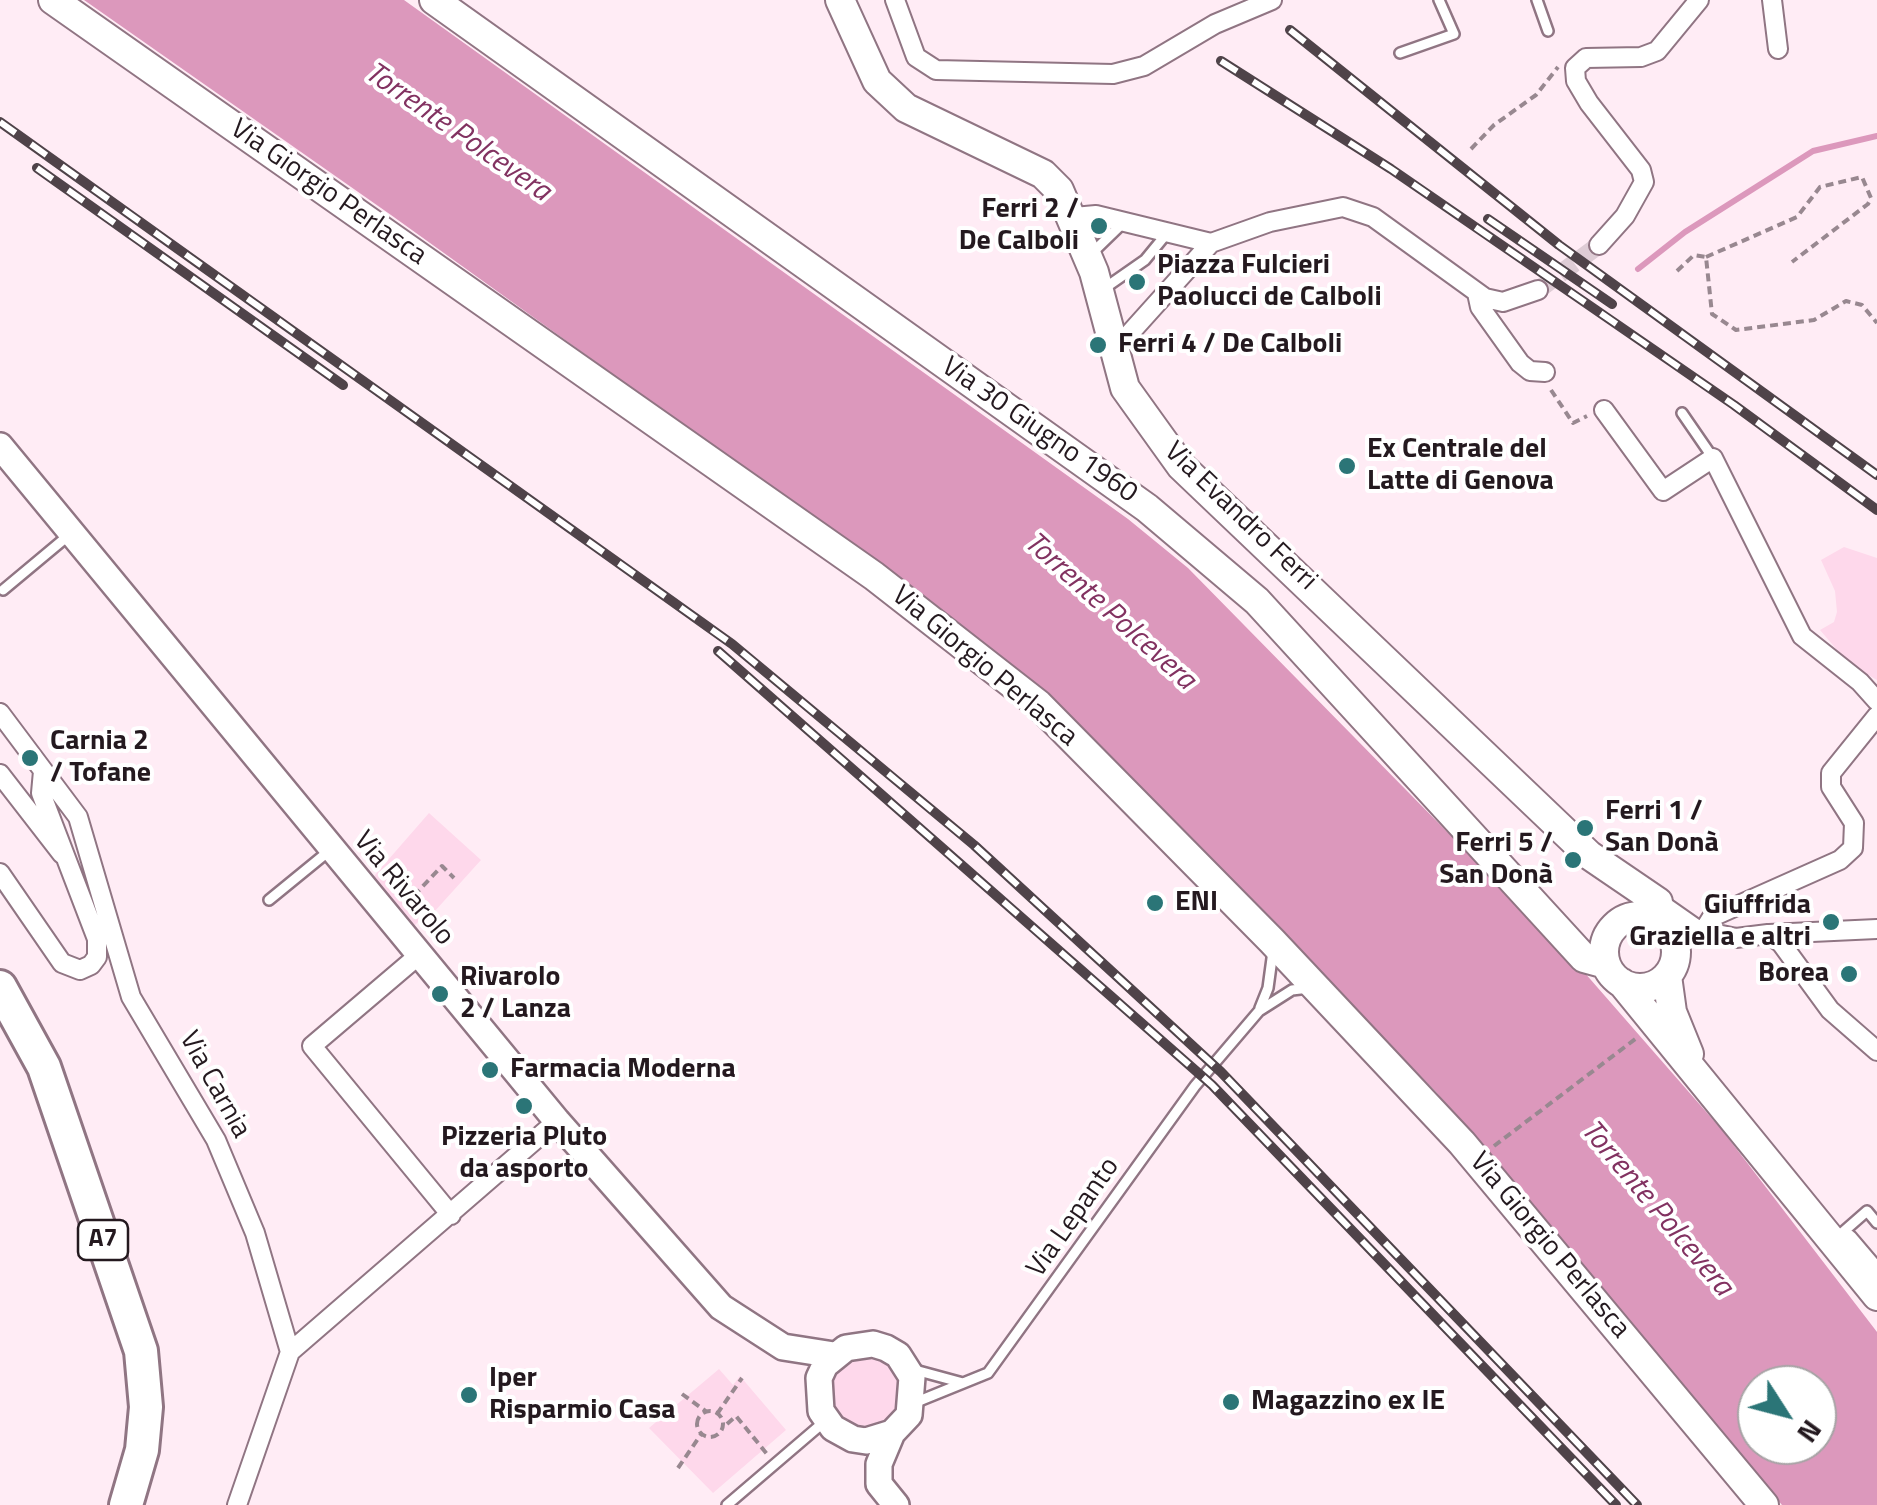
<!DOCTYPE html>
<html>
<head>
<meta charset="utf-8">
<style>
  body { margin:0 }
  #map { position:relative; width:1877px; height:1505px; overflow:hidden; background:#ffecf5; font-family:"Titillium Web",sans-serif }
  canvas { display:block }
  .north { position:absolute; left:1737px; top:1365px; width:100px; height:100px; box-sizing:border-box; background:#fff; border:2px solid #a7a3a5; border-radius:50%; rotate:126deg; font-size:28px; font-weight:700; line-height:40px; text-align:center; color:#24191f }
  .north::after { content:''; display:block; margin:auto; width:35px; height:45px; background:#2b7577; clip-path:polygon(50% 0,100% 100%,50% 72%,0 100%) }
</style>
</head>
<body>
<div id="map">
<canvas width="1877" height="1505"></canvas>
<div class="north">N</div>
</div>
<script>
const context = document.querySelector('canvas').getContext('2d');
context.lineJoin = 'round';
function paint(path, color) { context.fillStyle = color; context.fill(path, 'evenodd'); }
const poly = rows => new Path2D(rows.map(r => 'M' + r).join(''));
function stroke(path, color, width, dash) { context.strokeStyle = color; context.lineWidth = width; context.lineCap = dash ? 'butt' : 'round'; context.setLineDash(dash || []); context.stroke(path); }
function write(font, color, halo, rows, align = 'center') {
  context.font = font + ' "Titillium Web",sans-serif'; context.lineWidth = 8; context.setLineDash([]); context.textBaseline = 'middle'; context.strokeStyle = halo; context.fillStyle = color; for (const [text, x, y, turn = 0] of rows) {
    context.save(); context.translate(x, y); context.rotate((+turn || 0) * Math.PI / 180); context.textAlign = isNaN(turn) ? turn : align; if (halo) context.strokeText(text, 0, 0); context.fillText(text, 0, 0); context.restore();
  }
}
const green = poly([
  [1844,547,1877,558,1877,680,1849,664,1820,630,1834,622,1837,612,1835,591,1821,560],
  [429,813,481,860,425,922,421,919,410,930,368,883],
  [878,1349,910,1392,888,1430,843,1430,822,1391,844,1353],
  [719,1369,733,1385,740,1376,786,1430,713,1493,649,1428]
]);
const water = poly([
  [84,0,404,0,1128,519,1188,568,1577,964,1722,1130,1877,1332,1877,1505,1782,1505,1436,1092,1114,761,958,622,391,215],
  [1757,1385,1817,1385,1817,1445,1757,1445]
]);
const stream = poly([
  [1638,269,1685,232,1813,151,1877,136]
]);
const streetTunnel = poly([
  [1538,290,1599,245]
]);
const path = poly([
  [1471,149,1494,125,1536,95,1558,67],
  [1706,257,1797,217,1820,187,1862,177,1871,198,1868,204,1792,262],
  [1677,271,1694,255,1706,257,1712,314,1736,330,1814,320,1846,301,1862,305,1877,323],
  [1551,390,1573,423,1587,416],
  [405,905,442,866,454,878],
  [1494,1146,1638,1037],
  [682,1394,707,1412],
  '697 1424a13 13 0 1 1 26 0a13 13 0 1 1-26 0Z',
  [717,1414,742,1378],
  [727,1424,736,1416,767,1454],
  [678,1468,702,1433]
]);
const lane = poly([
  [1537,0,1548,31],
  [1400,53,1454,34,1439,0],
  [1091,254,1123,223],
  [1102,290,1145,260,1168,232],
  [1682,413,1713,458],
  [3,590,69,535],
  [269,900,329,851],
  [1260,1008,1268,988,1273,951],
  [1843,1232,1867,1211,1877,1223],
  [915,1370,963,1383],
  [914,1403,988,1373,1195,1086,1259,1011,1292,990,1309,988],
  [727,1505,824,1422]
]);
const street = poly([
  [895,0,916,57,936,70,1113,74,1144,66,1215,24,1272,0],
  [1772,0,1778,49],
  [1074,217,1096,215,1211,243],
  [1599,245,1625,216,1644,182,1641,170,1589,103,1576,81,1575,68,1586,58,1641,57,1657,51,1699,0],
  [1477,293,1480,307,1520,363,1530,371,1545,372],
  [1113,352,1211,243,1270,222,1343,207,1373,217,1485,298,1503,302,1538,290],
  [1604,410,1663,491,1713,458,1802,636,1860,682,1877,701],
  [0,713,78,817,131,997,216,1140,255,1233,290,1352,237,1505],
  [0,774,62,854],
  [0,873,62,963,80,970,91,965,97,957,97,939,41,793,43,771],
  [1658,902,1698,930,1736,938,1768,934,1781,943,1830,1010,1877,1051],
  [1704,930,1712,917,1840,860,1853,848,1854,823,1831,787,1831,773,1877,716],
  [1769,934,1877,929],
  [1674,941,1698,930],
  [419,955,312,1046,451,1215],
  [1848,1239,1877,1273],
  [290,1352,557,1121]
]);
const secondary = poly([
  [0,446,557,1121,721,1307,783,1347,834,1355],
  [892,1433,866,1441,853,1439,833,1428,821,1411,819,1378,825,1365,846,1348,873,1344,886,1348,898,1355,912,1377,909,1415,892,1433,879,1464,879,1484,896,1505]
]);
const primary = poly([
  [53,0,874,576,1038,704,1272,941,1462,1143,1764,1505],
  [434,0,1147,508,1257,601,1584,958,1606,964],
  [840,0,877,81,906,108,1043,174,1059,190,1094,272,1125,388,1181,466,1589,855,1658,902,1659,922],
  '1604 952a36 36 0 1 1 72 0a36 36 0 1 1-72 0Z',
  [1667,976,1672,1012,1689,1054],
  [1622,983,1877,1296]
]);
const highway = poly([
  [0,987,44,1067,141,1351,146,1407,142,1450,126,1505]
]);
const rail = poly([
  [1290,30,1559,245,1877,475],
  [1221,61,1391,169,1734,405,1877,510],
  [0,122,732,644,974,845,1221,1072,1637,1505],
  [37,168,343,385],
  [1488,219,1612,304],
  [718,651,1212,1085,1616,1505]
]);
const markers = [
  [1099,226,10,"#2b7577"],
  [1137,282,10,"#2b7577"],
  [1098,345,10,"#2b7577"],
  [1347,466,10,"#2b7577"],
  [30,758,10,"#2b7577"],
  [1585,828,10,"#2b7577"],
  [1573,860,10,"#2b7577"],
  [1155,903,10,"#2b7577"],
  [1831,922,10,"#2b7577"],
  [1849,974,10,"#2b7577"],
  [440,994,10,"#2b7577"],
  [490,1070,10,"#2b7577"],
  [524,1106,10,"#2b7577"],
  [469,1395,10,"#2b7577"],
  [1231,1402,10,"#2b7577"]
];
const shields = [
  [103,1240,50]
];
const shieldNames = [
  ["A7",103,1240]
];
const streetNames = [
  ["Via Giorgio Perlasca",328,193,35],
  ["Via 30 Giugno 1960",1039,431,35],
  ["Via Evandro Ferri",1240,517,44],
  ["Via Giorgio Perlasca",984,667,40],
  ["Via Rivarolo",403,889,50],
  ["Via Carnia",214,1085,61],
  ["Via Lepanto",1074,1218,-55],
  ["Via Giorgio Perlasca",1549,1246,50]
];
const poiNames = [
  ["Ferri 2 /",1079,210,"right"],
  ["De Calboli",1079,242,"right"],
  ["Piazza Fulcieri",1157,266],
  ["Paolucci de Calboli",1157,298],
  ["Ferri 4 / De Calboli",1118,345],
  ["Ex Centrale del",1367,450],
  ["Latte di Genova",1367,482],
  ["Carnia 2",50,742],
  ["/ Tofane",50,774],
  ["Ferri 1 /",1605,812],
  ["San Donà",1605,844],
  ["Ferri 5 /",1553,844,"right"],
  ["San Donà",1553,876,"right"],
  ["ENI",1175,903],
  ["Giuffrida",1811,906,"right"],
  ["Graziella e altri",1811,938,"right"],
  ["Borea",1829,974,"right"],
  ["Rivarolo",460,978],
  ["2 / Lanza",460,1010],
  ["Farmacia Moderna",510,1070],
  ["Pizzeria Pluto",524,1138,"center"],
  ["da asporto",524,1170,"center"],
  ["Iper",489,1379],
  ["Risparmio Casa",489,1411],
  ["Magazzino ex IE",1251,1402]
];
const waterNames = [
  ["Torrente Polcevera",457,133,35],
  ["Torrente Polcevera",1109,612,42],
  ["Torrente Polcevera",1656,1209,50]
];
paint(green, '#fed8eb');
paint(water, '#dc98bc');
stroke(stream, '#dc98bc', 6);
stroke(streetTunnel, '#deccd5', 18, [18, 9]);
stroke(lane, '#907583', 14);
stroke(street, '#907583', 22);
stroke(secondary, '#907583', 30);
stroke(primary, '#907583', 32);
stroke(highway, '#907583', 38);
stroke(path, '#988890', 4, [8, 5]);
stroke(lane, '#fff', 9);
stroke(street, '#fff', 18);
stroke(secondary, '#fff', 25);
stroke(primary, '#fff', 28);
stroke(highway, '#fff', 32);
stroke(rail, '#4f4349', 10);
stroke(rail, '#fff', 6, [19]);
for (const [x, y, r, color] of markers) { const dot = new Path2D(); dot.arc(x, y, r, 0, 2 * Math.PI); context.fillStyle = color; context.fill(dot); stroke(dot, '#fff', 4); }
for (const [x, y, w] of shields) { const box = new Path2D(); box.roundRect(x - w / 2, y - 20, w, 40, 8); context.fillStyle = '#fff'; context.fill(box); stroke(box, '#24191f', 2.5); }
write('bold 25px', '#24191f', null, shieldNames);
write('28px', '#24191f', '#fff', streetNames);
write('bold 28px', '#24191f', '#fff', poiNames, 'left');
write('italic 30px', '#823261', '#fff', waterNames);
</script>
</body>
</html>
